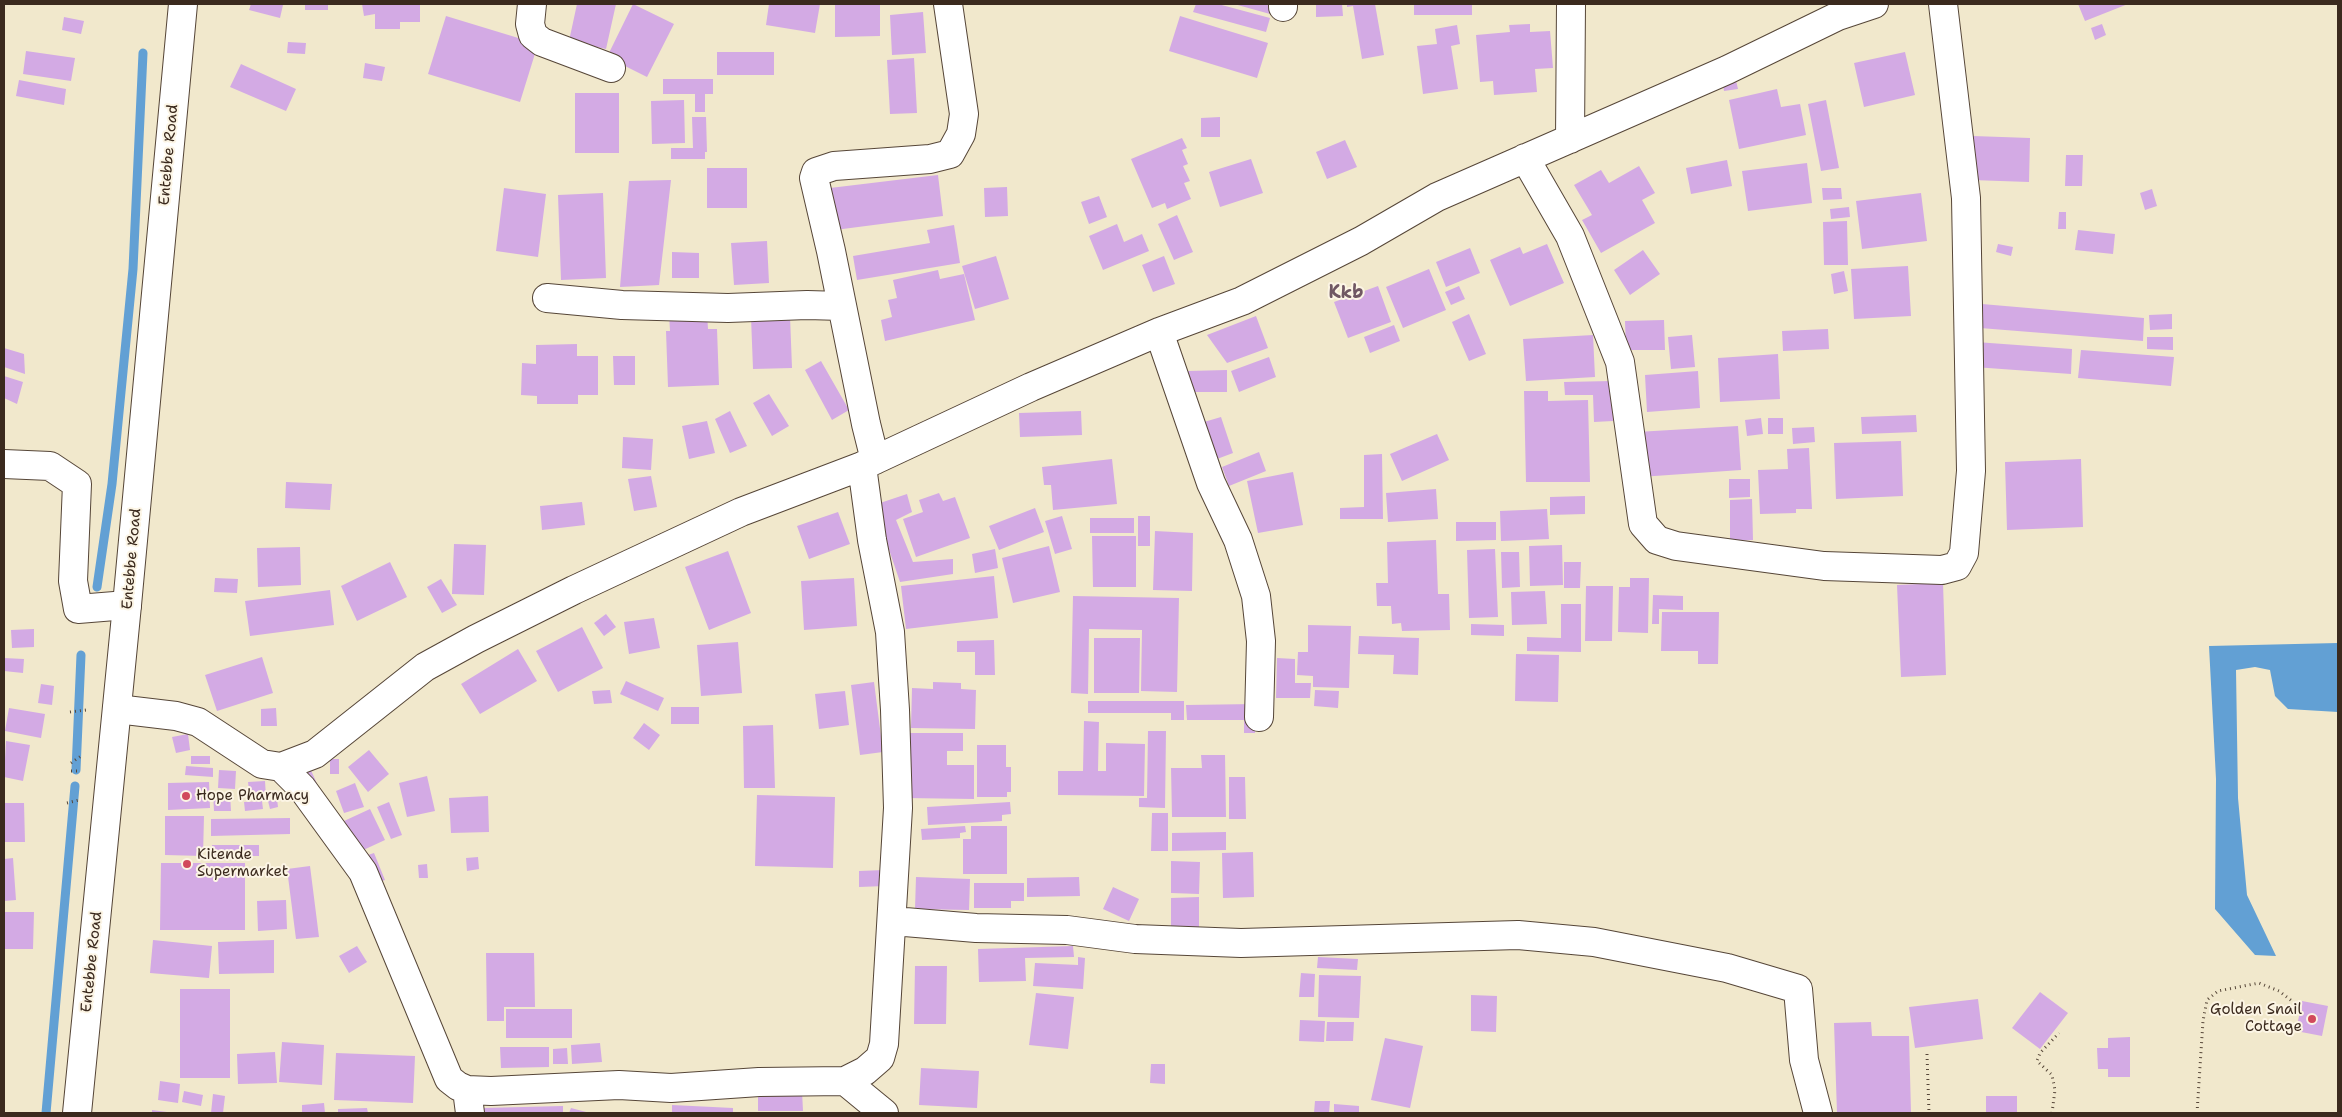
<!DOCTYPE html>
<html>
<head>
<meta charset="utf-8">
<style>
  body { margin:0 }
  #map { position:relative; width:2342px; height:1117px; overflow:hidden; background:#f1e8cc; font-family:"Shantell Sans",sans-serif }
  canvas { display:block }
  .frame { position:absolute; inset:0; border:5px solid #3b2a1e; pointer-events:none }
</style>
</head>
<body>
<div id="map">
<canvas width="2342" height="1117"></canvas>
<div class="frame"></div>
</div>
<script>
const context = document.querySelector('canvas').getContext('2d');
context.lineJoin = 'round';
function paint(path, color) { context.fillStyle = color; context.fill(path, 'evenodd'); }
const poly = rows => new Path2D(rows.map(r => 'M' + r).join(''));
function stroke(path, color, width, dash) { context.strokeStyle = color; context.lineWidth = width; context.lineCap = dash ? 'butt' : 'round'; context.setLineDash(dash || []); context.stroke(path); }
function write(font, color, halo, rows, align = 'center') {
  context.font = font + ' "Shantell Sans",sans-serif'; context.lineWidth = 4; context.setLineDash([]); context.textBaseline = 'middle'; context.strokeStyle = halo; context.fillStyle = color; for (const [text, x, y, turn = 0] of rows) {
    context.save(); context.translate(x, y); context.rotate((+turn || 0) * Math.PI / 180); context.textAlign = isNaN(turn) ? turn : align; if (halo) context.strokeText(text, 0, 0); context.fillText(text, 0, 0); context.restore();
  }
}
const water = poly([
  [2338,643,2338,712,2288,709,2275,696,2270,670,2255,667,2236,670,2238,798,2247,895,2276,956,2255,955,2215,909,2216,779,2209,646]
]);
const stream = poly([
  [97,587,112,484,133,269,143,53],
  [76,770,81,655],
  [46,1113,75,786]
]);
const building = poly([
  [251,4,283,5,280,18,249,10],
  [305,4,328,4,328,10,305,10],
  [362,4,420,4,420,22,400,22,400,29,375,29,375,14,364,16],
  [577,4,616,4,606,49,569,41],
  [633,4,674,24,647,77,607,57],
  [769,4,820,4,815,33,766,25],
  [835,4,880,4,880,36,835,37],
  [1196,4,1218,4,1270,18,1266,32,1193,12],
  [1234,4,1273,4,1270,14],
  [1316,4,1342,4,1343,16,1316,17],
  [1347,4,1375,4,1384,55,1362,59,1353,6,1347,7],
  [1414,4,1472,4,1472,15,1414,15],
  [2078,4,2128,4,2085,21],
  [923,12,926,53,892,55,890,15],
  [446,16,538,44,520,102,428,74],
  [1180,16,1268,43,1257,78,1169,51],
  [64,17,84,21,81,34,62,30],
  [1530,24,1530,32,1550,31,1553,68,1535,69,1537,92,1494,95,1493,81,1480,82,1476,35,1510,32,1509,25],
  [2102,24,2106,35,2095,40,2091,28],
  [1457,25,1460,44,1451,46,1458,89,1423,94,1417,46,1437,44,1435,29],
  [288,42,306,43,305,54,287,53],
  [26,51,75,58,71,81,23,74],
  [717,52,774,52,774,75,717,75],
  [1905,52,1915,95,1864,107,1854,63],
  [914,58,917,113,890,114,887,60],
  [365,63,385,67,382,81,363,78],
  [241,64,296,89,286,111,230,87],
  [1735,76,1738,89,1724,91,1722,78],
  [663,79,713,79,713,94,705,94,705,112,695,112,695,94,663,94],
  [19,80,66,89,64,105,16,96],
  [1777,89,1781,107,1800,104,1806,135,1739,149,1729,100],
  [575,93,619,93,619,153,575,153],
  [684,100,685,143,652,144,651,101],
  [1826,100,1839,168,1821,171,1808,104],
  [692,117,706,117,707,152,705,152,705,159,671,159,671,148,693,148],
  [1220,117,1220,137,1201,137,1201,118],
  [1973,136,2030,138,2029,182,1972,180],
  [1182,138,1187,148,1182,150,1188,164,1183,166,1190,181,1184,183,1191,199,1167,209,1165,203,1152,208,1131,159],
  [1345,140,1357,167,1327,179,1316,152],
  [2066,155,2083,155,2082,186,2065,186],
  [1251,159,1263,193,1220,207,1209,172],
  [1727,160,1732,186,1691,194,1686,168],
  [1807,163,1812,203,1748,211,1742,171],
  [1639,166,1655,193,1642,200,1655,223,1601,253,1582,220,1592,215,1574,185,1601,170,1609,183],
  [707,168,747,168,747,208,707,208],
  [938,175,943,216,835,230,830,188],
  [671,180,659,285,620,287,629,181],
  [1007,187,1008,216,985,217,984,188],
  [504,188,546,194,538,257,496,251],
  [1822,188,1841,188,1842,199,1823,200],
  [2152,189,2157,206,2145,210,2140,193],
  [603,193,606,278,561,280,558,195],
  [1921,193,1927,241,1862,249,1856,201],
  [1099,196,1107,217,1089,224,1081,202],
  [1849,207,1850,217,1831,219,1830,209],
  [2059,212,2066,212,2066,229,2058,229],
  [1177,215,1193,252,1174,260,1158,224],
  [1847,221,1848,265,1824,265,1823,222],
  [1117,224,1124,242,1142,234,1149,251,1103,270,1089,236],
  [954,225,960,263,857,280,853,256,930,243,927,230],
  [2078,230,2115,234,2113,254,2075,250],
  [767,241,769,283,734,285,731,243],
  [1547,244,1564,283,1510,306,1490,260,1520,247,1523,254],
  [1998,244,2013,247,2011,256,1996,252],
  [1470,248,1480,273,1446,287,1436,262],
  [1643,250,1660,274,1630,295,1614,270],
  [672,252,699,253,699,278,672,278],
  [996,256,1009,299,975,309,962,266],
  [1164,256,1175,284,1153,292,1142,265],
  [1908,266,1911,316,1854,319,1851,269],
  [1429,269,1446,310,1403,328,1386,287],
  [938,270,940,279,964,274,975,320,885,341,881,320,892,317,888,300,897,298,893,280],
  [1844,271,1848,291,1834,294,1831,274],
  [1378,286,1391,322,1348,338,1334,302],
  [1459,286,1465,299,1451,305,1445,292],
  [1982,304,2144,318,2143,341,1980,328],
  [707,313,708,329,717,329,719,385,668,387,666,331,670,331,669,314],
  [1469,314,1486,354,1469,361,1452,322],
  [2172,314,2172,329,2150,330,2149,315],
  [790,316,792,368,753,369,751,317],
  [1256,316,1268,348,1227,363,1207,335],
  [1664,320,1665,350,1626,350,1625,321],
  [1394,325,1400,341,1370,353,1364,337],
  [1828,329,1829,349,1783,351,1782,331],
  [1593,335,1595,377,1526,381,1523,339],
  [1692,335,1695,367,1671,369,1668,337],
  [2147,337,2173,337,2173,350,2147,349],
  [1976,342,2072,349,2071,374,1974,367],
  [577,344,577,356,598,356,598,395,578,395,578,404,537,404,537,396,521,395,522,363,536,364,536,345],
  [4,348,24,354,25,374,4,367],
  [2081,350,2174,357,2171,386,2078,378],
  [1778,354,1780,399,1720,402,1718,358],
  [613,356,635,356,635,385,614,385],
  [1269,357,1276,377,1239,392,1231,371],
  [821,361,849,410,832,420,805,370],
  [1227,370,1227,392,1189,392,1188,371],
  [1698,371,1700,408,1647,412,1645,375],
  [4,376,23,382,17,404,4,398],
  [1612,381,1613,421,1594,422,1593,395,1565,395,1564,382],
  [1524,391,1548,391,1548,401,1588,400,1590,482,1526,482],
  [769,394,789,426,772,436,753,403],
  [730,411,747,446,730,453,715,419],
  [1081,411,1082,435,1020,437,1019,413],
  [1916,415,1917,432,1862,434,1861,417],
  [1221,417,1233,453,1217,459,1204,422],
  [1761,418,1763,434,1747,436,1745,420],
  [1768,418,1783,418,1783,434,1768,434],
  [707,421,715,453,689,459,682,426],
  [1738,426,1741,470,1640,477,1637,432],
  [1814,427,1815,442,1793,444,1792,428],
  [1437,434,1449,460,1402,481,1390,454],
  [623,437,653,439,651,470,622,468],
  [1901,441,1903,496,1836,499,1834,443],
  [1809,448,1812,509,1796,509,1796,513,1760,514,1758,470,1788,469,1787,449],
  [1259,452,1266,471,1229,486,1222,467],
  [1382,454,1383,519,1340,519,1340,508,1364,507,1364,455],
  [1112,459,1117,504,1053,510,1051,485,1044,485,1042,467],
  [2081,459,2083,527,2007,530,2005,462],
  [1293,472,1303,525,1258,533,1247,481],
  [651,476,657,507,634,511,628,479],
  [1729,479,1750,479,1750,497,1729,498],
  [286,482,332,484,330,510,285,508],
  [1436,489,1438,519,1388,522,1386,493],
  [939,493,943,501,955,497,970,538,916,557,903,519,923,512,919,500],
  [907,494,912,512,896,520,913,562,953,559,953,574,900,582,874,505],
  [1585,496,1585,514,1550,515,1550,497],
  [1752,499,1753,540,1730,541,1730,500],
  [582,502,585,525,542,530,540,506],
  [1035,508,1044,532,999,550,989,526],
  [1547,509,1549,539,1501,541,1500,511],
  [838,512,850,544,809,559,797,526],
  [1062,516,1072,549,1055,554,1045,521],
  [1138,516,1150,516,1150,546,1138,546],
  [1090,518,1134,518,1134,533,1090,533],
  [1456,522,1496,522,1496,540,1456,541],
  [1155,531,1193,533,1192,591,1153,590],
  [1092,536,1136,536,1136,587,1093,587],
  [1436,540,1438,594,1449,594,1450,630,1402,631,1401,623,1392,624,1391,606,1377,606,1376,583,1388,583,1387,542],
  [454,544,486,545,484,595,452,594],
  [1562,545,1563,585,1530,586,1529,546],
  [1049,546,1060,592,1013,603,1002,558],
  [300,547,301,585,258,587,257,548],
  [995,549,998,568,975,573,972,554],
  [1495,549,1498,617,1469,618,1467,550],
  [728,551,751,613,709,630,685,567],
  [1501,552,1519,552,1520,587,1502,588],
  [390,562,407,597,357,621,341,586],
  [1564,562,1581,562,1580,588,1564,588],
  [994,576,998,618,906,629,901,586],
  [215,578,238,579,237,593,214,592],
  [854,578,857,626,804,630,801,581],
  [1630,578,1649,578,1648,633,1618,632,1619,587,1630,587],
  [441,579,457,605,442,613,427,587],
  [1943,583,1946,675,1901,677,1897,585],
  [1586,586,1613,586,1612,641,1585,641],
  [330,590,334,625,250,636,245,601],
  [1545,591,1547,624,1512,625,1511,592],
  [1653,595,1683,596,1683,610,1659,609,1659,624,1652,624],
  [1073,596,1179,598,1177,692,1141,691,1142,630,1089,629,1088,694,1071,693],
  [1561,604,1581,604,1581,652,1527,651,1527,637,1561,638],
  [1662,612,1719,612,1718,664,1698,664,1698,651,1661,651],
  [606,614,616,627,604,636,594,623],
  [654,618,660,648,629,654,624,622],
  [1471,624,1504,625,1504,636,1471,635],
  [1308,625,1351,626,1349,688,1313,687,1313,676,1297,675,1298,652,1308,652],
  [582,627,603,668,558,692,536,651],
  [34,629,34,647,12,648,11,630],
  [1359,636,1419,638,1418,675,1393,674,1394,655,1358,654],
  [1094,638,1140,638,1139,693,1094,693],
  [994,640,995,675,975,675,975,652,957,652,957,641],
  [738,642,742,693,701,696,697,645],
  [518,649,537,681,480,714,461,684],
  [1516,654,1559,655,1558,702,1515,701],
  [262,657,273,693,217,711,205,675],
  [4,658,24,659,23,673,4,671],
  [1277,658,1295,659,1295,683,1311,683,1310,698,1276,698],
  [626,681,664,698,658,711,620,694],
  [874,682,883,752,860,755,851,685],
  [933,682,961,683,961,689,976,690,975,729,911,728,912,688,933,689],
  [41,684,54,686,52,705,38,703],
  [610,690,612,703,594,704,592,691],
  [1315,690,1339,691,1338,708,1314,706],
  [845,691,849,725,819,729,815,694],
  [1088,701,1184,701,1184,720,1171,720,1171,713,1088,713],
  [1255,704,1255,733,1244,733,1244,720,1187,720,1186,705],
  [671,707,699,707,699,724,671,724],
  [9,708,45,714,41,738,5,731],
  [276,708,277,726,261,726,261,709],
  [1084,721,1099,722,1098,771,1106,771,1106,743,1145,744,1144,796,1058,795,1058,771,1083,771],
  [644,723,660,735,649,750,633,738],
  [773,725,775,788,744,788,743,726],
  [1148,731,1166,731,1165,808,1139,807,1139,798,1147,798],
  [907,733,963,733,963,751,947,751,947,765,974,765,974,799,906,798],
  [188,734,190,750,176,753,172,737],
  [6,741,30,745,23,781,4,777],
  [977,745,1006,745,1006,767,1011,767,1011,792,1007,792,1007,797,977,797],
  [369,750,389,774,368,792,348,767],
  [1201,755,1225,755,1226,817,1172,817,1171,768,1202,768],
  [191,756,210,756,210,764,191,764],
  [330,759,339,759,339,774,330,774],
  [186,766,213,768,213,777,185,775],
  [310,768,318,786,306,792,297,774],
  [219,770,236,771,235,789,218,788],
  [427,776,435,811,407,817,399,783],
  [1229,777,1245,777,1246,819,1229,819],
  [265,781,266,797,250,798,248,782],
  [209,782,210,808,168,810,168,783],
  [355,783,364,807,344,813,336,791],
  [213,793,230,793,231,811,214,811],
  [757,795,835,797,833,868,755,866],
  [488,796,489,832,451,833,449,798],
  [277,799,278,807,270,809,268,801],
  [262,801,263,809,245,811,244,802],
  [389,802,402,835,391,839,377,807],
  [1010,802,1011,814,1002,815,1002,821,928,825,927,807],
  [4,803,24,803,25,842,4,842],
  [370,809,385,840,359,852,344,821],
  [1152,813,1168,813,1168,851,1151,851],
  [165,816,204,816,203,856,165,855],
  [290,818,290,834,211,836,211,819],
  [965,826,966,832,960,833,960,838,922,840,921,829],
  [971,826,1007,826,1007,874,963,874,963,839,971,839],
  [1226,832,1226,850,1172,851,1172,833],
  [212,845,259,845,259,856,212,856],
  [1253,852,1254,897,1223,898,1222,853],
  [374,853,385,880,373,884,362,857],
  [478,857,479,869,467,871,466,858],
  [13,858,16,900,4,901,4,859],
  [1171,861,1200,862,1199,894,1171,893],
  [161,863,245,863,245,930,160,930],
  [427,864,428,878,419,878,418,865],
  [310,866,319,937,296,939,287,869],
  [884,870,885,886,859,887,859,871],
  [916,877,970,879,969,910,915,909],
  [1079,877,1080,896,1027,897,1027,878],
  [974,883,1024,883,1024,901,1011,901,1011,908,974,908],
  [1113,887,1139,899,1129,921,1103,909],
  [1199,897,1199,933,1171,933,1171,898],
  [286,900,287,929,258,931,257,901],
  [4,912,34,912,33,949,4,949],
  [153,940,212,946,209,978,150,973],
  [274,940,274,973,219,974,218,942],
  [357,946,367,962,349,973,339,956],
  [1073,946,1074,957,1025,958,1026,981,979,982,978,949],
  [486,953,534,953,535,1007,504,1007,504,1021,487,1021],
  [1078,957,1085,958,1083,989,1033,986,1035,963,1078,965],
  [1318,957,1358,959,1357,970,1317,968],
  [915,966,947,966,946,1024,914,1024],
  [1301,973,1315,974,1314,997,1299,997],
  [1319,975,1361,976,1359,1018,1318,1017],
  [180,989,230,989,230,1078,180,1078],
  [2040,992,2068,1013,2040,1049,2012,1028],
  [1036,993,1074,997,1068,1049,1029,1045],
  [1471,995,1497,996,1496,1032,1471,1031],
  [1978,999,1983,1039,1915,1048,1909,1007],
  [2302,1001,2328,1006,2322,1036,2296,1031],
  [506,1009,572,1009,572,1038,506,1038],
  [1300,1020,1325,1021,1324,1042,1299,1041],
  [1327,1022,1354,1022,1353,1041,1326,1041],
  [1871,1022,1872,1036,1909,1036,1911,1113,1837,1113,1834,1023],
  [2130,1037,2130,1077,2108,1077,2108,1069,2098,1069,2097,1048,2108,1048,2108,1038],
  [1385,1038,1423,1046,1410,1108,1371,1100],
  [282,1042,324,1045,322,1085,279,1082],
  [600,1043,602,1062,572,1064,571,1045],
  [500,1047,549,1047,549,1067,501,1068],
  [567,1048,568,1064,553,1064,553,1049],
  [275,1052,277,1083,238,1084,237,1054],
  [336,1053,415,1056,413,1103,334,1100],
  [1151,1064,1165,1064,1165,1084,1150,1083],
  [921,1068,979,1071,977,1108,919,1105],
  [160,1081,180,1084,178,1103,158,1100],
  [184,1091,203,1095,201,1106,182,1102],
  [802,1091,803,1111,758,1111,758,1092],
  [213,1094,225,1096,223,1113,211,1113],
  [1986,1096,2017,1096,2017,1113,1986,1113],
  [1315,1101,1330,1101,1329,1113,1314,1113],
  [324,1103,325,1113,302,1113,302,1105],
  [1334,1104,1359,1106,1359,1113,1334,1113],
  [672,1105,733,1108,733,1113,672,1113],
  [563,1106,563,1113,484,1113,483,1108],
  [367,1108,368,1113,338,1113,338,1109],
  [571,1108,590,1113,569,1113],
  [152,1110,167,1112,167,1113,152,1113]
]);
const path = poly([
  [70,712,86,710],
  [71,763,81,756],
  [71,771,81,771],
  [67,803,79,800],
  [1927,1054,1929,1113],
  [2052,1113,2055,1090,2052,1075,2037,1061,2040,1053,2059,1033],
  [2197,1113,2203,1021,2207,1000,2218,991,2259,983,2279,991,2301,1008]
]);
const minor = poly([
  [532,4,530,24,533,35,542,42,611,68],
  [1283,7,1283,4],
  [1570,139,1571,4],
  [1525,158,1570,236,1620,362,1643,524,1657,540,1676,546,1824,566,1942,570,1957,566,1964,553,1971,471,1966,198,1943,4],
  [547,298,622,305,728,308,807,305,842,306],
  [1159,332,1211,483,1238,540,1256,596,1261,641,1259,717],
  [875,460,866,424,831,251,814,178,816,172,834,166,930,159,950,154,961,134,964,114,948,4],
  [4,464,50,466,77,484,73,581,78,609,127,605],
  [117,709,176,716,198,722,262,764,281,767,315,754,425,667,476,639,574,590,741,512,862,466,1031,387,1159,332,1242,301,1361,241,1437,197,1727,70,1838,16,1874,4],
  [281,767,302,788,363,872,449,1079,458,1086,467,1090,491,1091,619,1085,671,1088,759,1082,845,1081,884,1113],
  [893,921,976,928,1067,930,1135,939,1241,943,1518,935,1594,942,1727,968,1798,989,1804,1060,1818,1113],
  [845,1081,865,1071,880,1058,884,1044,898,808,895,710,890,632,872,540,862,466],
  [467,1090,470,1113]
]);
const major = poly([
  [77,1113,127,605,183,4]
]);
const markers = [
  [186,796,5,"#d1495b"],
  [187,864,5,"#d1495b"],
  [2312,1019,5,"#d1495b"]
];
const streetNames = [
  ["Entebbe Road",169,155,-85],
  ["Entebbe Road",132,559,-85],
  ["Entebbe Road",92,962,-84]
];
const poiNames = [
  ["Hope Pharmacy",196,796],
  ["Kitende",197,855],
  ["Supermarket",197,872],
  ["Golden Snail",2302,1010,"right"],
  ["Cottage",2302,1027,"right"]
];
const quarterNames = [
  ["Kkb",1346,293]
];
paint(water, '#62a0d4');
stroke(stream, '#62a0d4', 9);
paint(building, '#d3aae4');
stroke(minor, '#564638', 30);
stroke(major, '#564638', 30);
stroke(path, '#564638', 3, [1, 4]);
stroke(minor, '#fff', 28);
stroke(major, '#fff', 28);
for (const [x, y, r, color] of markers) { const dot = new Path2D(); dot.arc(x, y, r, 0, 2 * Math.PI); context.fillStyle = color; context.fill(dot); stroke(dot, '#fcf5e5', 2); }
write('15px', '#3b2a1e', '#fcf5e5', streetNames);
write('15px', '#3b2a1e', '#fcf5e5', poiNames, 'left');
write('bold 18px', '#705763', '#fcf5e5', quarterNames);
</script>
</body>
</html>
